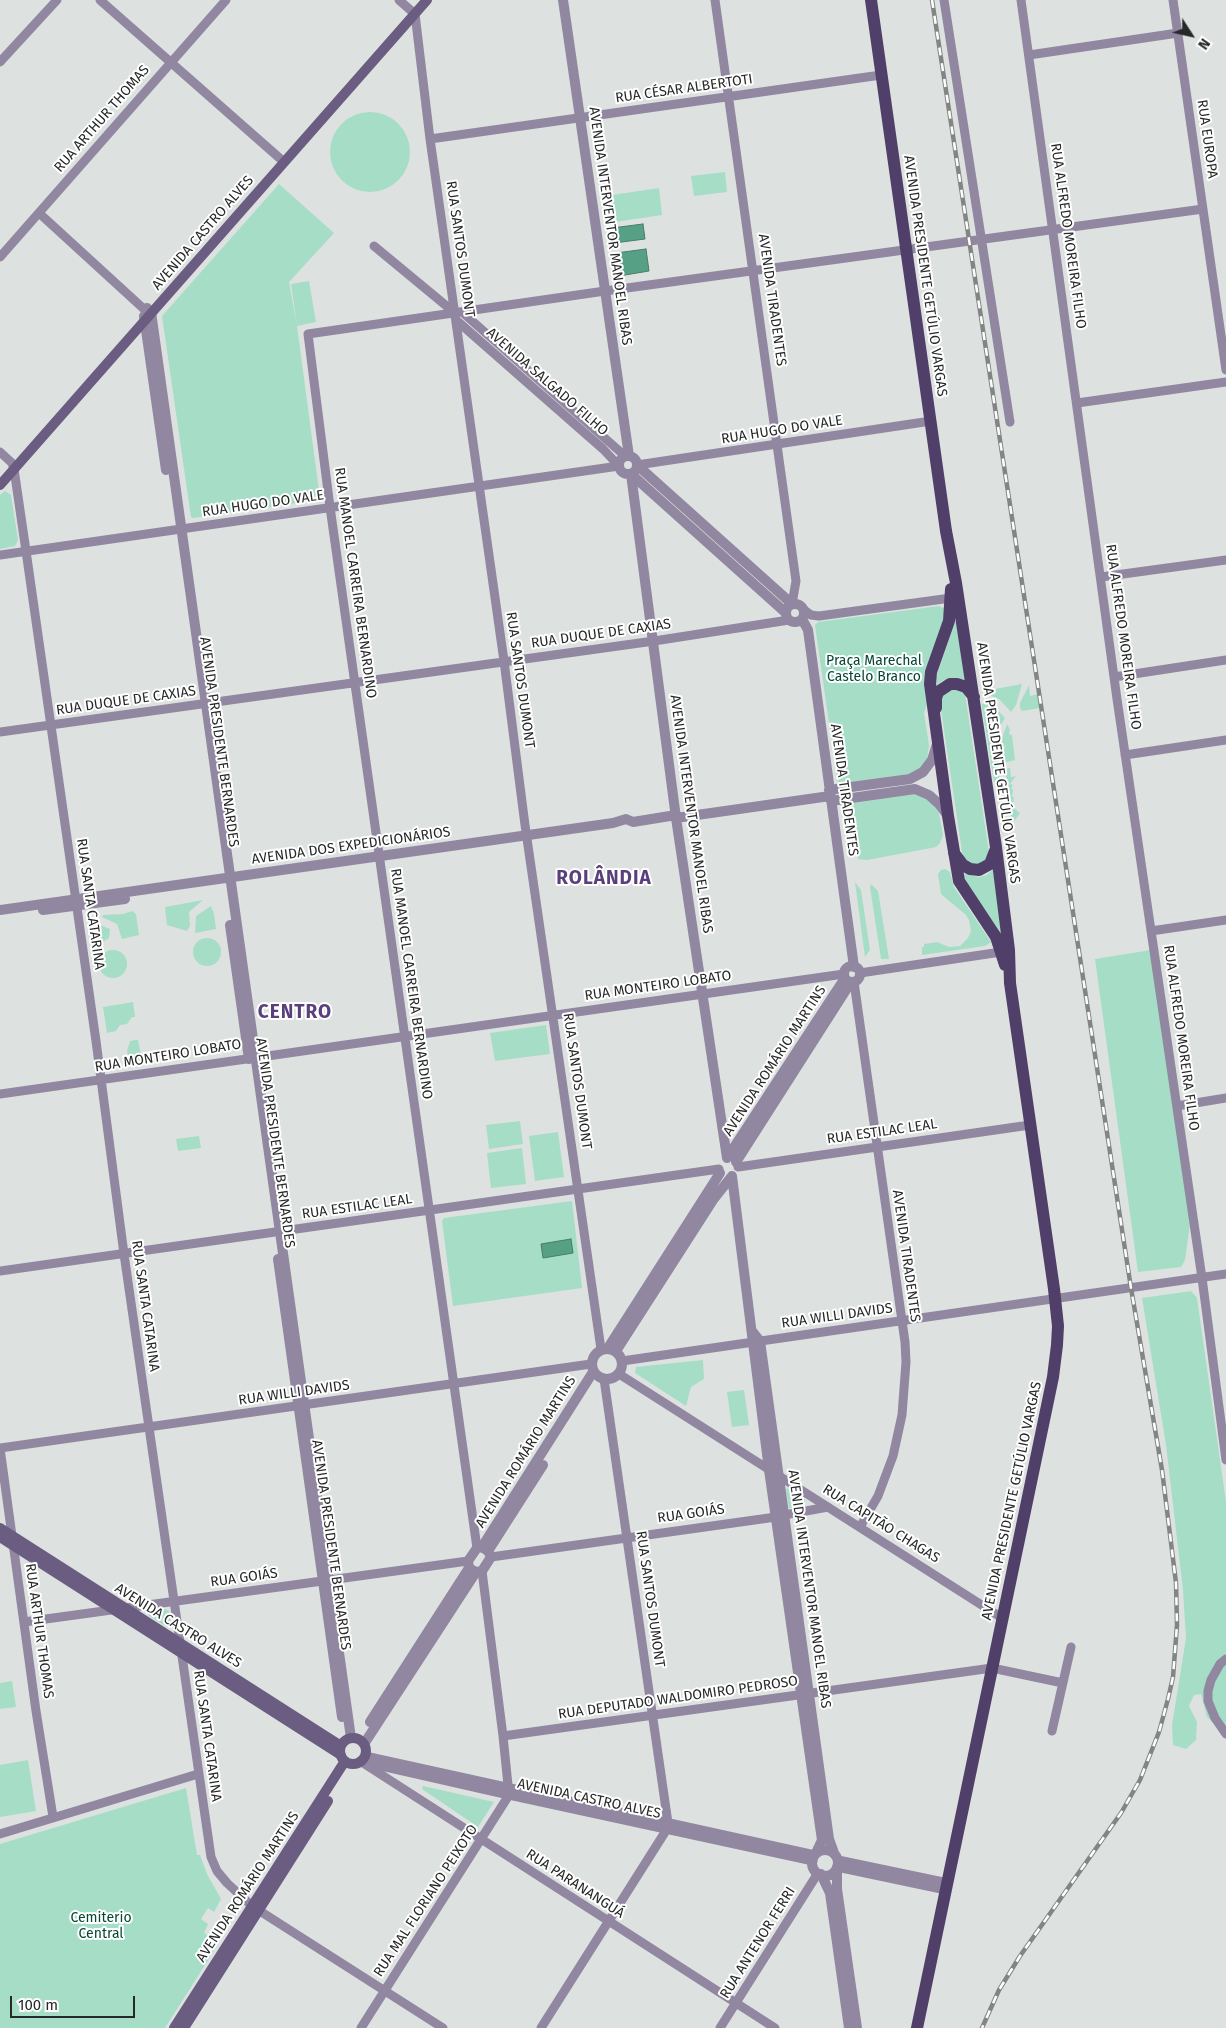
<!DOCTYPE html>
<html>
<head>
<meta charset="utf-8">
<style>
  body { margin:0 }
  #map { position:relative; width:1226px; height:2028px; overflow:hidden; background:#dde2e0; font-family:"Fira Sans",sans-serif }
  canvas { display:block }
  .north { position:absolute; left:1166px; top:10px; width:50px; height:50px; -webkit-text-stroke:4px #fff; paint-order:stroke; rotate:125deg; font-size:14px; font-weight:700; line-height:20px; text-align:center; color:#272828 }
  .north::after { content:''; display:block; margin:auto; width:18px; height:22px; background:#272828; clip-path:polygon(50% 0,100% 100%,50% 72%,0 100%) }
  .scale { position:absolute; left:10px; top:1996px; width:125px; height:22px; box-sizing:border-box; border:2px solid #272828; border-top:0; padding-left:6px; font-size:15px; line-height:18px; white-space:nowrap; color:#272828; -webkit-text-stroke:4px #fff; paint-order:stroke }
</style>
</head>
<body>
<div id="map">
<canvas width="1226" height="2028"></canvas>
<div class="north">N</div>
<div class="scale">100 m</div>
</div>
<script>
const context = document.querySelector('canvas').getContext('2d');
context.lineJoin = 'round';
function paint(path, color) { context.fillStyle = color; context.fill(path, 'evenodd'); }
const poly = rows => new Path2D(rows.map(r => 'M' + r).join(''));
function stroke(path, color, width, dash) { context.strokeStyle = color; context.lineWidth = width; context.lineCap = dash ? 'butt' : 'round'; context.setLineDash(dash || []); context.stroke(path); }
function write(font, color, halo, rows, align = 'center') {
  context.font = font + ' "Fira Sans",sans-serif'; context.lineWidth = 4; context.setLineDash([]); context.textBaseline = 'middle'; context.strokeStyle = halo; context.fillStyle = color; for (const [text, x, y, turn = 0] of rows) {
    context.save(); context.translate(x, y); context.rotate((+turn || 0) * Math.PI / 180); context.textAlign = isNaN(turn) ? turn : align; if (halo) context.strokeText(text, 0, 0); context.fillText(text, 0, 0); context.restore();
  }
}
const green = poly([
  '330 152a40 40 0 1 1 80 0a40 40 0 1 1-80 0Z',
  [725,172,727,192,694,196,691,176],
  [279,184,334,233,289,282,297,325,291,284,309,281,316,322,297,326,319,491,311,501,193,518,191,517,162,316],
  [659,188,662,215,615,222,612,195],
  [5,491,11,495,18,540,15,546,0,549,0,495],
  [939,606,945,609,927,704,924,713,929,745,927,760,919,769,909,774,843,784,839,783,837,779,815,625,818,622],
  [957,617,966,680,957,678,949,678,942,681,935,687,936,677],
  [1022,684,1016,705,1011,712,999,699,984,693,984,691],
  [1029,685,1030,696,1038,694,1040,708,1022,711,1020,708,1020,703],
  [959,689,965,694,989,852,987,860,980,864,972,864,963,858,940,703,942,696,949,690],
  [988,703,994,706,1005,718,995,735,1000,781,994,782,982,707,982,704],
  [1007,724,1010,730,1009,734,1012,735,1015,760,1004,763,1002,755,1006,744,1003,749,1000,744],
  [1010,768,1011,777,1016,776,1010,784,1013,785,1011,788,1013,790,1012,796,1014,798,1013,804,1016,806,1014,808,1020,813,1012,824,1005,769],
  [911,794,918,794,931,800,939,813,943,835,940,843,936,847,931,848,867,860,858,859,849,804],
  [945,869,950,872,954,887,991,942,985,946,922,955,922,947,924,947,924,944,937,942,949,947,960,946,968,938,971,931,969,920,966,915,941,894,938,874,941,870],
  [993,869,1001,933,962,876,965,874,979,877,987,875],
  [855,882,861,890,870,950,865,957],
  [871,884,878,891,889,959,881,959,870,887],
  [203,900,189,912,190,926,187,931,167,925,165,907],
  [211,906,214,914,216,929,195,933,196,916],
  [132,911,136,914,139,935,122,939,117,924,102,917,103,915,123,914],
  [92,922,110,929,109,938,101,943,94,941],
  '193 952a14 14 0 1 1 28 0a14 14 0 1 1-28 0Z',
  '99 964a14 14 0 1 1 28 0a14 14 0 1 1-28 0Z',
  [1151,950,1190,1224,1185,1260,1181,1267,1138,1272,1095,959],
  [133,1002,135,1017,132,1017,127,1024,120,1025,116,1031,107,1033,103,1007],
  [546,1025,550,1054,495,1061,490,1033],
  [135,1040,138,1040,141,1055,146,1060,129,1060,127,1051,130,1041],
  [520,1121,523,1144,489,1149,486,1125],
  [558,1132,564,1177,535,1181,529,1136],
  [199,1136,201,1148,178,1151,176,1139],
  [522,1148,526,1184,491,1188,487,1153],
  [572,1201,582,1288,453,1306,442,1221,444,1218],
  [1191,1291,1197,1298,1226,1502,1226,1735,1207,1717,1201,1694,1194,1695,1189,1706,1197,1722,1196,1740,1186,1749,1173,1745,1172,1725,1186,1638,1183,1590,1166,1445,1142,1298],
  [703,1360,704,1379,691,1387,686,1406,635,1373,636,1367],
  [744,1390,749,1425,732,1427,727,1392],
  [787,1488,805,1499,805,1504,802,1507,789,1508,786,1491],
  [164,1609,169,1611,171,1623,167,1627,148,1615,149,1611],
  [12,1681,16,1707,0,1709,0,1683],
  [28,1760,36,1811,0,1817,0,1765],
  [423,1786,494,1802,478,1827,422,1789],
  [186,1788,197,1855,200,1855,207,1874,221,1899,214,1912,208,1908,201,1919,208,1924,204,1933,219,1943,165,2028,0,2028,0,1844]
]);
const water = poly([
  [643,224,645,239,614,243,612,228,643,224],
  [646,249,649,271,619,276,616,253,646,249],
  [571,1239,573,1253,543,1258,541,1244,571,1239]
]);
const minor = poly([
  [100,0,284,162],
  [399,0,415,14,430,139,504,661,525,825,601,1349],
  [715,0,796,581,792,604],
  [944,0,1010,422],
  [1021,0,1117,699,1202,1278,1226,1460],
  [1173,0,1226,370],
  [1029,55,1178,33],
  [0,62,57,0],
  [430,139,881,75],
  [39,213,145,310],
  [374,246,455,313],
  [0,257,226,0],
  [462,312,625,456],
  [456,320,603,449,619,466],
  [1077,403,1226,382],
  [0,452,12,463,14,469,26,551,96,1041,124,1254,211,1857,217,1871,227,1883,252,1906,443,2028],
  [637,465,931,421],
  [0,555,619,466],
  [1101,577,1226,560],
  [804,610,811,615,819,616,951,598],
  [1114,677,1226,660],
  [0,732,654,641,789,620],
  [1125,755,1226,740],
  [1151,931,1226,920],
  [860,973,1001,952],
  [854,982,905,1342,906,1362,902,1415,893,1456,878,1496,860,1527],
  [0,1094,844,974],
  [1177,1106,1226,1098],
  [738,1167,1030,1125],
  [0,1271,719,1169],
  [622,1361,1226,1274],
  [619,1374,1002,1618],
  [0,1448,591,1364],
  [0,1448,36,1711,53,1817],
  [784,1515,828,1507],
  [477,1548,330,507,308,334,605,291,1203,209],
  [491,1557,776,1517],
  [24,1622,468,1561],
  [1226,1659,1220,1664,1211,1680,1208,1691,1208,1701,1215,1718,1226,1734],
  [1052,1731,1071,1647],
  [503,1736,992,1668,1063,1683],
  [365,1756,815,1855],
  [360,1761,775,2028],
  [368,1763,509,1795,813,1861],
  [0,1834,198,1774],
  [838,1860,948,1883],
  [837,1867,946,1890],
  [361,2028,509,1795,503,1736,482,1571],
  [541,2028,667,1829,668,1823,604,1379],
  [720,2028,818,1873]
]);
const tertiary = poly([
  [563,0,629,456],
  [147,308,151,312,351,1738],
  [144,316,166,470],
  '619 465a9 9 0 1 1 18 0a9 9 0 1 1-18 0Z',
  [637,465,792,604],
  [631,474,676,818,727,1158],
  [631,474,786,613],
  '786 613a9 9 0 1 1 18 0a9 9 0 1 1-18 0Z',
  [802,619,808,630,854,967],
  [829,790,910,779,923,772,932,760,937,744],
  [831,801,915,789,929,795,939,804,948,816],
  [676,818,830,796],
  [0,910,613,823,626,819,633,822,676,815],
  [43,910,125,899],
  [230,925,249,1059],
  '844 974a8 8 0 1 1 16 0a8 8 0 1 1-16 0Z',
  [727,1158,845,978],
  [736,1162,851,982],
  [732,1176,769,1470,822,1840,815,1855],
  [278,1259,342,1717],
  [752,1331,760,1341,829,1839,834,1853],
  [608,1348,720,1173],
  '592 1364a15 15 0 1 1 30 0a15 15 0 1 1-30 0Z',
  [616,1351,713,1200,732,1176],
  [482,1547,593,1372],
  [482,1547,488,1551,491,1557,482,1571,476,1572,469,1568,468,1561,477,1548,482,1547],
  [488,1551,543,1465],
  [370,1722,469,1568],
  [364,1744,476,1572],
  '812 1863a13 13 0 1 1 26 0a13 13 0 1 1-26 0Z',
  [837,1867,837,1889,857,2028],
  [821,1874,830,1893,849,2028]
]);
const secondary = poly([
  [0,485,427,0],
  [0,1528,341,1746],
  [0,1537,341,1755],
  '340 1751a13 13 0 1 1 26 0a13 13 0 1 1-26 0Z',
  [174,2028,345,1761],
  [184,2028,328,1801]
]);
const primary = poly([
  [871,0,946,531,956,583,996,847,1009,950,1010,983,1054,1289,1058,1326,1057,1345,1053,1377,917,2028],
  [951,589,949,621,931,672,930,684,948,816,959,881,996,937,1005,965],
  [936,708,936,698,938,692,950,684,957,684,966,687,974,697],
  [954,853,963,865,970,869,979,870,990,864,995,851]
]);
const rail = poly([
  [932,0,1131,1288,1162,1470,1176,1583,1177,1625,1173,1677,1168,1699,1159,1732,1140,1780,1121,1813,1020,1956,999,1990,982,2028]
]);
const streetNames = [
  ["RUA CÉSAR ALBERTOTI",684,89,-8],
  ["RUA ARTHUR THOMAS",102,119,-49],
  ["RUA EUROPA",1207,139,82],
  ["AVENIDA INTERVENTOR MANOEL RIBAS",610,226,82],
  ["AVENIDA CASTRO ALVES",203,233,-49],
  ["RUA ALFREDO MOREIRA FILHO",1068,236,82],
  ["RUA SANTOS DUMONT",460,249,82],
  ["AVENIDA PRESIDENTE GETÚLIO VARGAS",925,276,82],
  ["AVENIDA TIRADENTES",772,300,82],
  ["AVENIDA SALGADO FILHO",547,382,41],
  ["RUA HUGO DO VALE",782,430,-9],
  ["RUA HUGO DO VALE",263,504,-8],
  ["RUA MANOEL CARREIRA BERNARDINO",355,583,82],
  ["RUA DUQUE DE CAXIAS",601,634,-8],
  ["RUA ALFREDO MOREIRA FILHO",1123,637,82],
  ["RUA SANTOS DUMONT",520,680,82],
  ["RUA DUQUE DE CAXIAS",126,701,-8],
  ["AVENIDA PRESIDENTE BERNARDES",219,742,82],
  ["AVENIDA PRESIDENTE GETÚLIO VARGAS",998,763,82],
  ["AVENIDA TIRADENTES",844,790,82],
  ["AVENIDA INTERVENTOR MANOEL RIBAS",691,814,82],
  ["AVENIDA DOS EXPEDICIONÁRIOS",351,846,-8],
  ["RUA SANTA CATARINA",90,904,82],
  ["RUA MANOEL CARREIRA BERNARDINO",411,984,82],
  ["RUA MONTEIRO LOBATO",658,986,-8],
  ["RUA ALFREDO MOREIRA FILHO",1181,1038,82],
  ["RUA MONTEIRO LOBATO",168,1056,-9],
  ["AVENIDA ROMÁRIO MARTINS",775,1061,-57],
  ["RUA SANTOS DUMONT",577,1081,82],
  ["RUA ESTILAC LEAL",882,1132,-8],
  ["AVENIDA PRESIDENTE BERNARDES",275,1143,82],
  ["RUA ESTILAC LEAL",357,1207,-8],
  ["AVENIDA TIRADENTES",906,1256,82],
  ["RUA SANTA CATARINA",145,1306,82],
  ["RUA WILLI DAVIDS",837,1316,-8],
  ["RUA WILLI DAVIDS",294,1393,-8],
  ["AVENIDA ROMÁRIO MARTINS",526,1452,-58],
  ["AVENIDA PRESIDENTE GETÚLIO VARGAS",1012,1501,-78],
  ["RUA GOIÁS",691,1514,-8],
  ["RUA CAPITÃO CHAGAS",881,1524,32],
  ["AVENIDA PRESIDENTE BERNARDES",331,1545,82],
  ["RUA GOIÁS",244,1578,-8],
  ["AVENIDA INTERVENTOR MANOEL RIBAS",809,1589,82],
  ["RUA SANTOS DUMONT",650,1599,82],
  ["AVENIDA CASTRO ALVES",178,1626,32],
  ["RUA ARTHUR THOMAS",39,1631,82],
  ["RUA DEPUTADO WALDOMIRO PEDROSO",678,1698,-8],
  ["RUA SANTA CATARINA",207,1736,82],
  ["AVENIDA CASTRO ALVES",589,1799,12],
  ["RUA PARANANGUÁ",575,1884,33],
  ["AVENIDA ROMÁRIO MARTINS",248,1887,-57],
  ["RUA MAL FLORIANO PEIXOTO",426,1901,-57],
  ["RUA ANTENOR FERRI",758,1943,-58]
];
const parkNames = [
  ["Praça Marechal",874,661],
  ["Castelo Branco",874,677],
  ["Cemiterio",101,1918],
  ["Central",101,1934]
];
const districtNames = [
  ["ROLÂNDIA",604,879],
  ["CENTRO",295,1013]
];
paint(green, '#a6ddc7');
paint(water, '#56a186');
stroke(water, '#487d6a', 1);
stroke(minor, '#9187a1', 9);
stroke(tertiary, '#9187a1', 10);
stroke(secondary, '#6b5d81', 10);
stroke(primary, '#503f69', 12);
stroke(rail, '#828584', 4.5);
stroke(rail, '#fff', 2.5, [8]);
write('14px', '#272828', '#fff', streetNames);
write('14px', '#034634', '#fff', parkNames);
context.letterSpacing = '1px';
write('bold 19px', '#593f7c', '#fff', districtNames);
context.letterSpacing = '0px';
</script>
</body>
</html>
